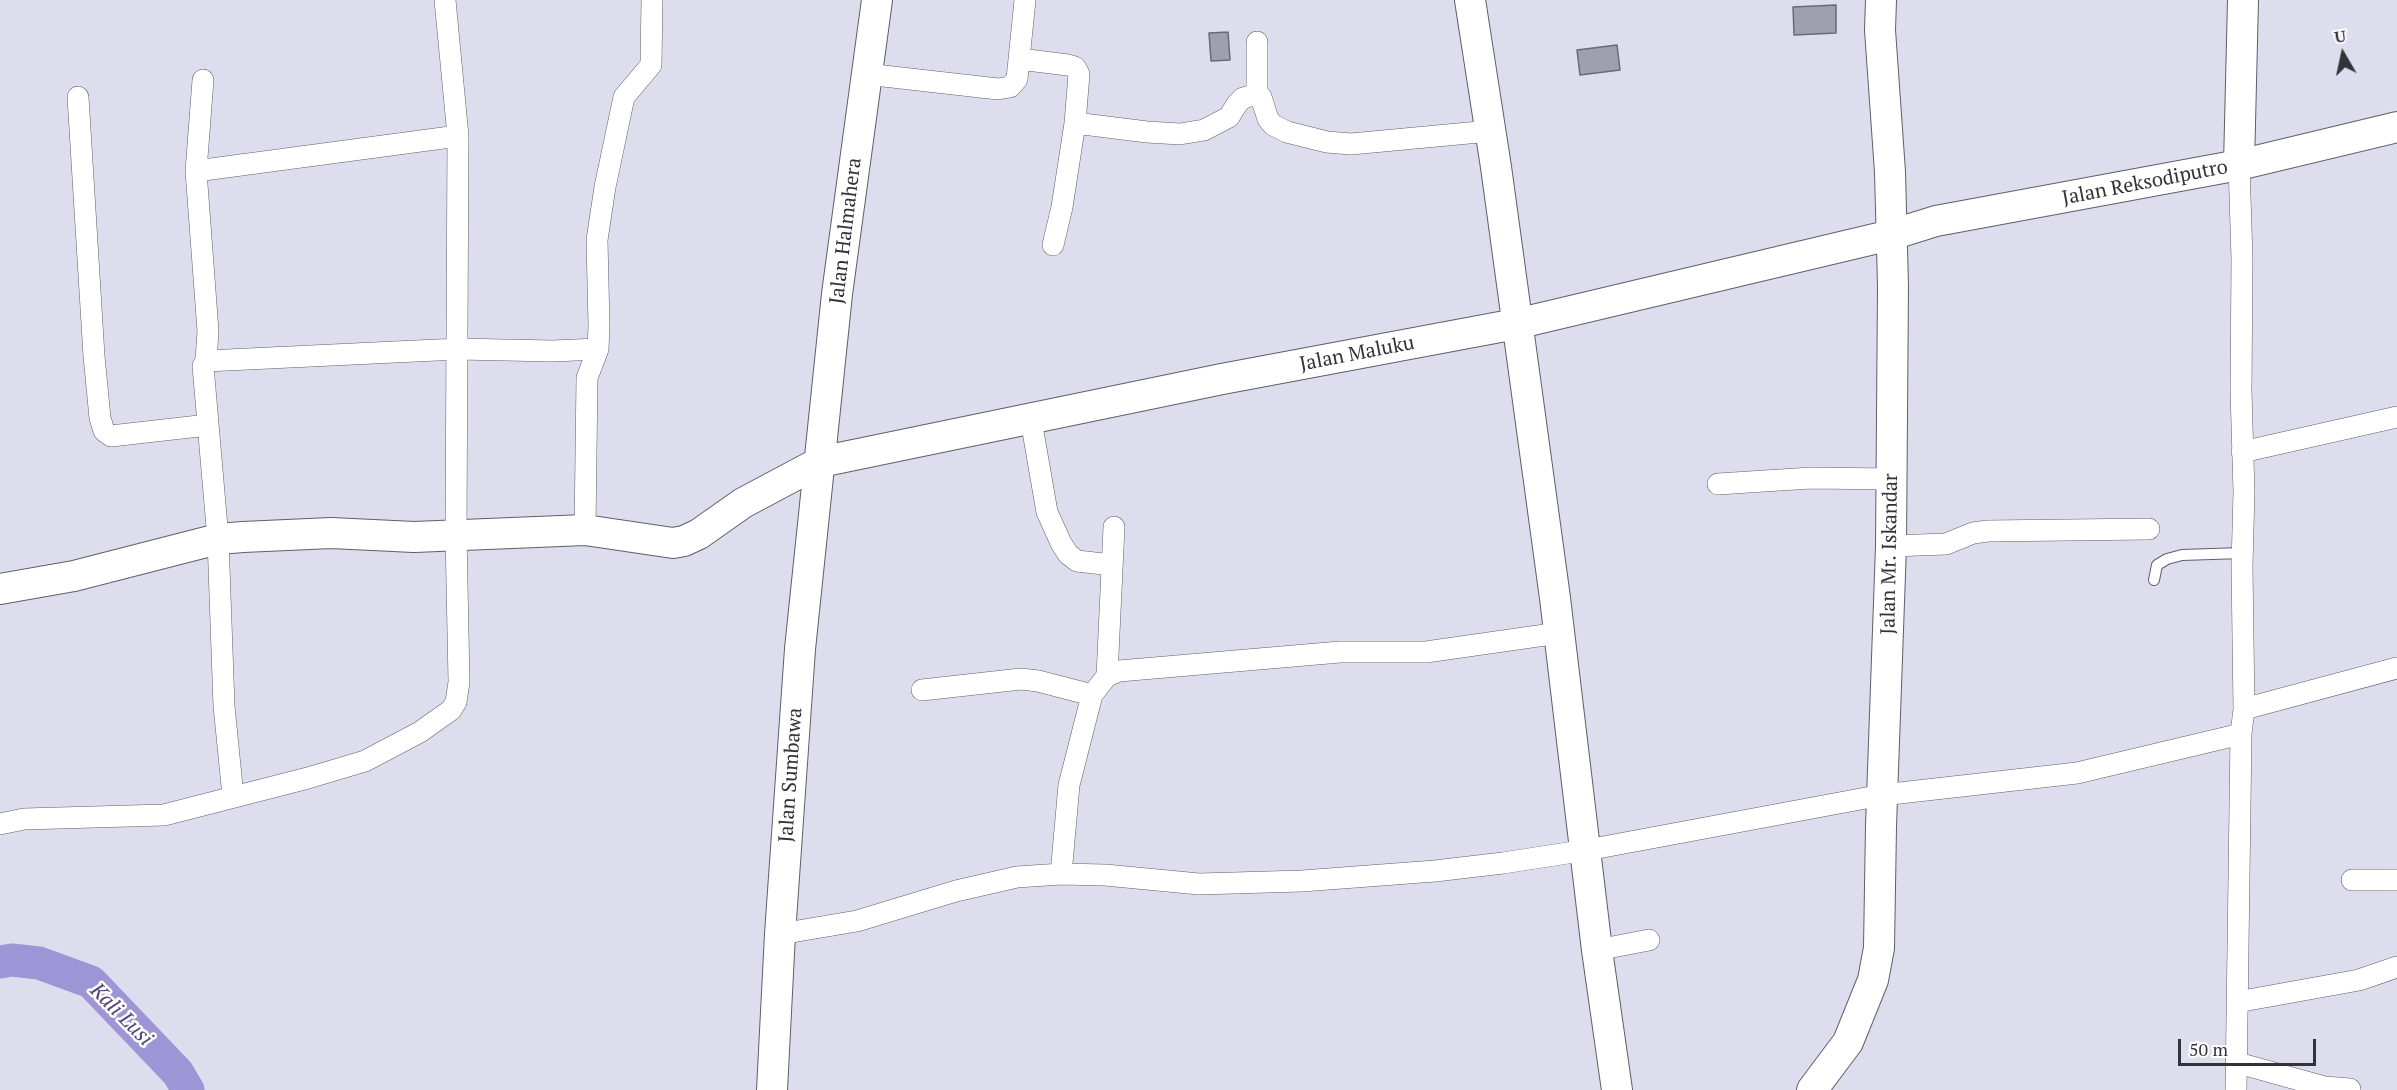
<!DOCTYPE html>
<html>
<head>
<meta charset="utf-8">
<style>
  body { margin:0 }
  #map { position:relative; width:2397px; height:1090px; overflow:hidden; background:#deddee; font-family:"PT Serif",serif }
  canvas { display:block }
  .north { position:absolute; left:2313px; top:24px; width:60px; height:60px; -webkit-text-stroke:4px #fff; paint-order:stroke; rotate:351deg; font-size:16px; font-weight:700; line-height:24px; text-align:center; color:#323238 }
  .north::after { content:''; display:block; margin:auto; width:21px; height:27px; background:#323238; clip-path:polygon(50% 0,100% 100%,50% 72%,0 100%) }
  .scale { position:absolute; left:2178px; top:1039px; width:138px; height:27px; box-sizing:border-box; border:3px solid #323238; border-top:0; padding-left:8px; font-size:18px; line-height:21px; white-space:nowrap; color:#323238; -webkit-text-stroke:4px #fff; paint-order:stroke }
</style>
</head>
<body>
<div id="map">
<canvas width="2397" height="1090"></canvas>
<div class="north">U</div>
<div class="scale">50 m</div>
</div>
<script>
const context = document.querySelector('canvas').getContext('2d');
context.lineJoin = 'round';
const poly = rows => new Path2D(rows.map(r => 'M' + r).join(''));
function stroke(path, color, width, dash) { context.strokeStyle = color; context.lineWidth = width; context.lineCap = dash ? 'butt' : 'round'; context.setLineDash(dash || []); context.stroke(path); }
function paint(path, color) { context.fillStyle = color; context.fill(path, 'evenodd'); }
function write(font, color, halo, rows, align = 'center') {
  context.font = font + ' "PT Serif",serif'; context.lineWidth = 5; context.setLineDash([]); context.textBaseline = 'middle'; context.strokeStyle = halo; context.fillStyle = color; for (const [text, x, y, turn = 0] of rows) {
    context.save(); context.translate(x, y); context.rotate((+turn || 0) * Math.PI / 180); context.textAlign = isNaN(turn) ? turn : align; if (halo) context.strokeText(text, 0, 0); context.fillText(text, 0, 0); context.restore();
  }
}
const river = poly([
  [0,962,12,960,39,963,91,982,178,1073,188,1090]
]);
const building = poly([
  [1836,5,1836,33,1794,35,1793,7,1836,5],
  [1228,32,1230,60,1211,61,1209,33,1228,32],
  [1617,45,1620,70,1580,75,1577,50,1617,45]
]);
const lane = poly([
  [2154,580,2157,565,2167,559,2182,555,2242,553]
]);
const street = poly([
  [1257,42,1257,94,1261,97,1268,119,1273,125,1287,132,1327,142,1351,144,1490,131],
  [1019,59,1068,65,1075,67,1079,74,1075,123,1062,207,1053,245],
  [866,74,998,89,1010,87,1017,79,1025,0],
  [78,97,94,356,100,418,104,431,111,436,208,425],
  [1075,123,1147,132,1180,134,1204,130,1229,117,1237,104,1243,98,1257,94],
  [196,171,203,80],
  [206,361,208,331,196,171,458,136],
  [1031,420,1047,512,1061,543,1068,554,1077,561,1112,565],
  [2242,452,2397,417],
  [1718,484,1811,478,1892,479],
  [585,530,587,378,598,349,599,326,597,240,605,187,624,97,651,65,652,0],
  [1891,546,1946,544,1973,533,1988,531,2149,529],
  [1107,676,1114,527],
  [922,690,1021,679,1038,681,1092,695],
  [2244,709,2397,668],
  [233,796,224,706,218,539,203,366,206,361,458,349,553,351,598,349],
  [0,824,24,819,164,815,308,778,365,761,420,732,451,710,456,702,459,682,456,534,458,136,445,0],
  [1061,874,1069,785,1092,695,1107,676,1119,671,1340,652,1426,652,1559,633],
  [2352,880,2397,880],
  [780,934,857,921,956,891,1017,877,1061,874,1105,875,1199,884,1302,881,1435,871,1503,863,1587,850,1882,795,2077,773,2241,734,2244,709,2242,566,2244,492,2241,391,2242,259,2239,165],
  [1597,950,1649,940],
  [2237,1002,2359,980,2397,967],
  [2238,1063,2325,1087,2350,1089],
  [2236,1090,2241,734]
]);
const secondary = poly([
  [1470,0,1496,167,1555,598,1597,950,1617,1090],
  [2239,165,2243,0],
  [0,589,74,576,218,539,243,537,331,533,414,537,585,530,673,543,684,541,699,534,743,503,820,462,1222,379,1516,324,1891,235,1936,221,2239,165,2397,127],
  [772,1090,780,934,800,649,837,294,877,0],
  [1812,1090,1848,1042,1873,980,1879,948,1881,826,1891,546,1893,286,1890,172,1880,30,1881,0]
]);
const streetNames = [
  ["Jalan Reksodiputro",2145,183,-11],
  ["Jalan Halmahera",846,231,-83],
  ["Jalan Maluku",1357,354,-11],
  ["Jalan Mr. Iskandar",1890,554,-89],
  ["Jalan Sumbawa",791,775,-86]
];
const waterNames = [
  ["Kali Lusi",121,1015,45]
];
stroke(river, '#9d96d6', 33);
paint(building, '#a09faf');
stroke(building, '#6a6977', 1.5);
stroke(lane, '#5f5e6c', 12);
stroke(street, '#5f5e6c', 22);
stroke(secondary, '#5f5e6c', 32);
stroke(lane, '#fff', 10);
stroke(street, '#fff', 21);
stroke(secondary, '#fff', 30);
write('20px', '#323238', '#fff', streetNames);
write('italic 21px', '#51428f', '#fff', waterNames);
</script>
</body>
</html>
